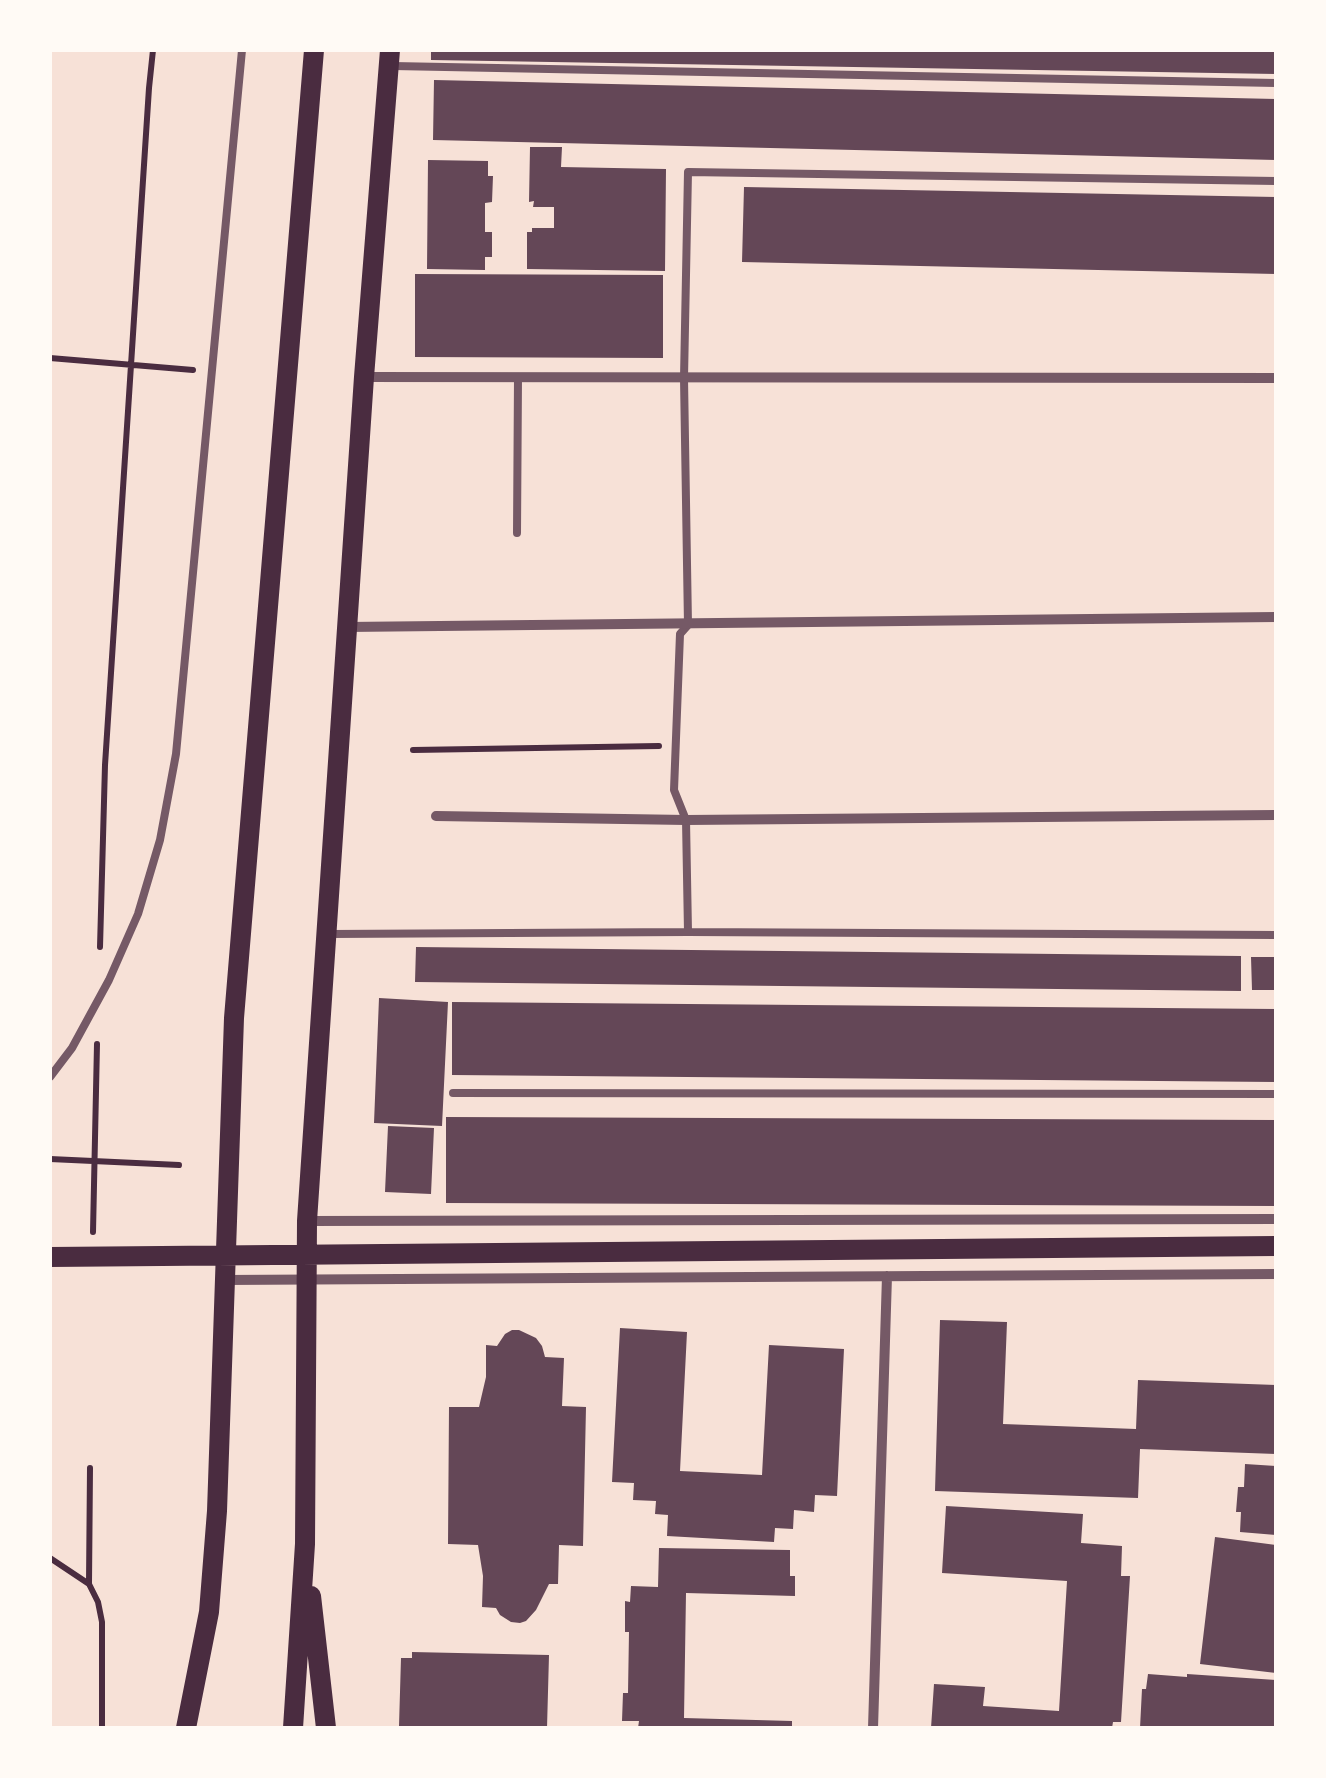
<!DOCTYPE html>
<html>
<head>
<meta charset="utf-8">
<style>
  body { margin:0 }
  #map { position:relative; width:1326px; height:1778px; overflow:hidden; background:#f7e1d7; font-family:"Roboto Serif",serif }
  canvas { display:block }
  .frame { position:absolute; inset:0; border:52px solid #fffaf5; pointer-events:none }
</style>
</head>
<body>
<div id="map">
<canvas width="1326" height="1778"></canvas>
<div class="frame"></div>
</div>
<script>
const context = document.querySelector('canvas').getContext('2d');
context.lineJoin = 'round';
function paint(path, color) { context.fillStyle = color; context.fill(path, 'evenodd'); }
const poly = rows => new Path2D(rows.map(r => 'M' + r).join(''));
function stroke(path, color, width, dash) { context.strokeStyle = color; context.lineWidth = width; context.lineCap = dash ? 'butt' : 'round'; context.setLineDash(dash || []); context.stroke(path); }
const building = poly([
  [431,50,1276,50,1276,74,431,60],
  [434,80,1276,99,1276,160,433,140],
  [530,147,562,147,561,167,666,169,665,271,527,269,527,232,532,232,532,228,554,228,554,207,533,207,534,201,529,202],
  [428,160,488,161,488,176,493,176,492,202,485,203,485,232,492,232,492,257,485,257,485,270,427,269],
  [744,187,1276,197,1276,274,742,262],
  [415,274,663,275,663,358,415,357],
  [416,947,1241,956,1241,991,415,982],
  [1251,957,1276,957,1276,990,1252,990],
  [379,998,448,1002,442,1126,374,1123],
  [452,1002,1276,1009,1276,1082,452,1075],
  [446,1117,1276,1120,1276,1206,446,1203],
  [388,1126,434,1128,431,1194,385,1192],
  [940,1320,1007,1322,1003,1424,1136,1429,1138,1380,1276,1385,1276,1454,1140,1449,1138,1498,935,1491],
  [620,1328,687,1332,680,1471,762,1475,769,1345,844,1349,837,1496,815,1495,814,1512,794,1510,793,1529,775,1528,774,1542,667,1536,668,1515,655,1514,656,1501,633,1500,634,1483,612,1482],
  [512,1330,519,1330,536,1338,542,1346,545,1357,564,1358,562,1406,586,1407,583,1546,559,1545,558,1584,549,1584,536,1610,526,1621,520,1623,511,1622,500,1615,496,1608,482,1607,483,1576,478,1545,448,1544,449,1407,479,1407,486,1377,486,1345,497,1346,505,1334],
  [1245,1464,1276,1466,1276,1535,1240,1532,1241,1512,1236,1512,1238,1487,1244,1487],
  [946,1506,1083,1514,1081,1543,1122,1546,1121,1576,1130,1576,1121,1722,1113,1722,1112,1728,931,1728,934,1684,985,1687,983,1706,1059,1711,1067,1581,942,1573],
  [1215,1537,1276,1545,1276,1673,1200,1664],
  [659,1548,790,1550,790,1576,795,1576,795,1596,686,1593,684,1718,792,1721,792,1728,638,1728,639,1721,622,1721,623,1693,628,1693,629,1632,625,1632,625,1601,630,1602,631,1586,658,1587],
  [412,1652,549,1655,547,1728,409,1728,410,1726,399,1726,401,1658,412,1658],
  [1148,1674,1187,1677,1187,1674,1276,1680,1276,1728,1140,1728,1142,1689,1146,1689]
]);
const path = poly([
  [50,358,193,370],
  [413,750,659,746],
  [100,947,105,765,149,88,153,50],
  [50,1159,179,1165],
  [93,1232,97,1044],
  [50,1558,89,1584,98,1602,102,1622,102,1728],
  [89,1583,90,1468]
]);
const service = poly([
  [393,66,1276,83],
  [517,533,518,378],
  [688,932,686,820,674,790,680,634,688,625,684,378,688,172,1276,181],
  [330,934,688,932,1276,935],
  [50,1077,72,1048,109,980,138,914,160,840,176,754,242,50],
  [453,1093,1276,1094]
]);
const minor = poly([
  [364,377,1276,378],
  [347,627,1276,617],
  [436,816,686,820,1276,815],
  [307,1221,1276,1219],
  [224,1280,1276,1274],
  [873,1728,887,1276]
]);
const secondary = poly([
  [50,1257,1276,1246],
  [311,1596,326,1728],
  [186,1728,209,1612,217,1511,234,1018,314,50],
  [293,1728,305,1544,307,1221,364,377,390,50]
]);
paint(building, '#644757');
stroke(path, '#4a2c40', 6);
stroke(service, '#755966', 8);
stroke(minor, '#755966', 10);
stroke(secondary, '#4a2c40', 20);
</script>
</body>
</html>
